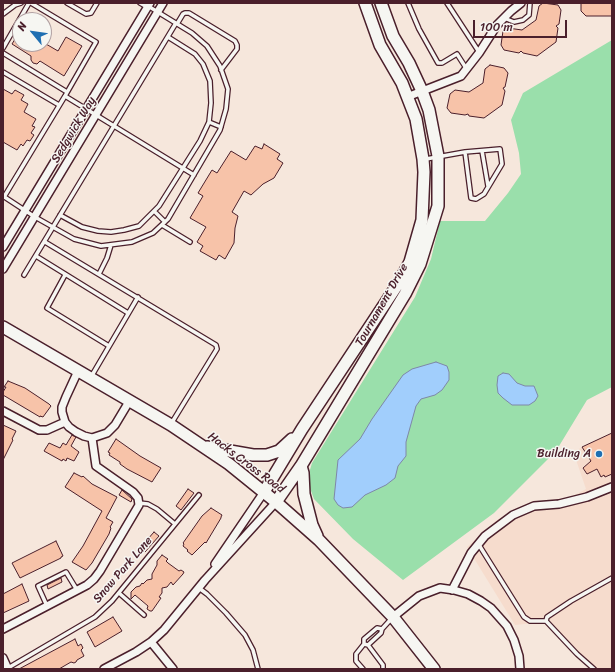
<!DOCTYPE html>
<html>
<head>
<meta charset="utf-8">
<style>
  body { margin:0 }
  #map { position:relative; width:615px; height:672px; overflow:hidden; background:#f6e7dc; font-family:Sriracha,sans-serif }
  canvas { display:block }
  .frame { position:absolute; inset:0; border:4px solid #4a1f2b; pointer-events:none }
  .north { position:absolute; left:12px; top:12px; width:40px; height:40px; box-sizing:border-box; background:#f6f6f2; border:1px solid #b1a0a2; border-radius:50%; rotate:299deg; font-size:11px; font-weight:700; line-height:16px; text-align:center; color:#4a1f2b }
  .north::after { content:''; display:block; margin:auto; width:14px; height:18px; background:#1f6fb2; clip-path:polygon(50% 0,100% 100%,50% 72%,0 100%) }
  .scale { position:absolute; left:473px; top:20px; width:94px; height:18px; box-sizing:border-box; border:2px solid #4a1f2b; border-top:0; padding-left:5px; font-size:12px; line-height:14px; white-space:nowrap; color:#4a1f2b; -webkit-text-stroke:3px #f6f6f2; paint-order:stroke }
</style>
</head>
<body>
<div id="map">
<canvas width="615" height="672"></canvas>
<div class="frame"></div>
<div class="north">N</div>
<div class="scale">100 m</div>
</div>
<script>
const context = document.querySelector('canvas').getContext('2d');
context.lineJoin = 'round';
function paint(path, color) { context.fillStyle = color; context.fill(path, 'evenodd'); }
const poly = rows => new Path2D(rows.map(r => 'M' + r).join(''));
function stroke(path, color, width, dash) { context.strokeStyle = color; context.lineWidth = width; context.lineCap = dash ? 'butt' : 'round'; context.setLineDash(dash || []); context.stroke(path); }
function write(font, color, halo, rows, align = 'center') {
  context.font = font + ' Sriracha,sans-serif'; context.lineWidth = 3; context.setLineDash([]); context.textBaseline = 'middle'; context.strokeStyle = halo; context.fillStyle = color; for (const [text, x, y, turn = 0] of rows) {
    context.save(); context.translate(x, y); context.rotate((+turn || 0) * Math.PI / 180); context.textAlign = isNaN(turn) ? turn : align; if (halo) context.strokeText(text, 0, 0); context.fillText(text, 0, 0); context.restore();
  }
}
const built = poly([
  [612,437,612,669,596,669,542,622,515,625,467,547,497,520,531,502,569,498,586,489,573,451]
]);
const green = poly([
  [612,40,612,387,587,400,556,451,494,513,403,580,353,539,314,499,307,480,312,463,415,297,431,259,440,221,485,221,508,193,521,174,519,153,511,120,523,93]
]);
const water = poly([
  [436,362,447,366,449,372,449,380,442,390,435,395,421,399,416,406,406,442,406,456,398,466,395,478,386,485,365,495,352,507,343,508,338,505,334,499,338,460,360,439,372,419,403,375,412,369,436,362],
  [503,373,509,374,517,383,525,386,534,386,538,396,535,401,529,405,512,405,503,398,498,393,497,385,498,376,503,373]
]);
const building = poly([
  [543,3,558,5,561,10,559,24,556,26,558,28,556,42,537,56,523,53,521,51,519,53,504,50,501,45,503,31,508,28,522,30,536,20,539,6,543,3],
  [581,3,612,3,612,16,586,16,581,11,581,3],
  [20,31,20,44,46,44,58,51,66,37,82,46,64,76,40,61,37,64,33,63,31,60,31,56,12,44,20,31],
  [490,65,504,68,508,73,505,87,503,88,505,91,502,105,484,118,469,116,468,114,465,115,451,113,447,108,450,94,455,90,469,92,483,83,485,69,490,65],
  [3,89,12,94,15,90,24,95,21,100,28,104,24,112,36,119,32,126,35,127,31,133,34,135,30,141,27,140,23,146,21,144,17,150,3,142,3,89],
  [264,144,280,154,277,159,283,163,274,178,263,184,251,195,244,191,232,212,238,216,235,228,234,243,225,259,219,255,216,260,200,251,203,246,197,242,206,227,190,218,203,196,198,193,212,170,217,173,231,151,246,160,255,146,262,149,264,144],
  [8,381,25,388,49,404,51,406,43,417,40,416,40,417,3,395,3,392,6,387,4,387,8,381],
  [3,425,16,431,12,439,13,440,3,460,3,425],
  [612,433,612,474,605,477,604,475,601,477,597,469,587,474,583,468,591,461,582,447,612,433],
  [72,435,76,437,71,446,79,452,74,461,67,458,66,461,63,459,62,461,44,451,49,443,60,448,63,443,66,445,72,435],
  [116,439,140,456,161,468,152,482,127,469,120,464,120,462,109,455,110,453,108,452,116,439],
  [74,473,82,477,83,476,92,484,117,497,106,518,113,522,110,527,111,528,109,534,92,563,86,570,72,562,83,546,102,511,65,487,74,473],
  [188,489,194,493,181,510,176,506,188,489],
  [122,490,132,499,131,502,119,495,122,490],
  [211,508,222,515,221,517,221,518,206,543,205,542,192,555,187,551,188,550,183,546,184,544,183,543,202,516,211,508],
  [154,532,159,536,145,552,140,548,154,532],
  [56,541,63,556,61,557,61,558,20,578,12,563,56,541],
  [162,555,168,559,166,561,168,563,179,571,181,570,184,572,183,574,173,585,171,582,167,587,162,588,162,593,159,597,161,598,152,611,150,611,147,609,148,606,135,595,131,599,131,592,136,587,140,586,142,583,143,584,147,580,152,579,152,574,157,565,157,561,162,555],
  [61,578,62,582,48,589,47,585,61,578],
  [22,584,29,601,3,613,3,594,22,584],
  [113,617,122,631,95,647,87,632,113,617],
  [75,639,78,646,81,644,83,648,81,650,84,656,77,660,76,662,74,663,71,662,59,669,19,669,75,639]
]);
const lane = poly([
  [31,3,96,42,65,96,194,175],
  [67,3,86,14,91,13,97,3],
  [140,3,147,7],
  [408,3,419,29,438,63,442,63,457,54,466,68],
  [447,3,479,52],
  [3,14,15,5,21,3],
  [504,18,514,22,523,20,529,15,530,3],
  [177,24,183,14,185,13,189,13,235,41,237,45,237,49,221,70],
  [3,48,29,3],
  [3,53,67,92],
  [3,72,59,105],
  [209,122,221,127],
  [482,151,488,186],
  [426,159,465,152,500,149,502,164,484,194,476,199,471,198,465,152],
  [3,196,35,217,74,239,101,246,132,242,153,233,168,219,220,130,226,109,228,89,220,66,207,46,192,33,148,6],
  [4,197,65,96],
  [154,211,165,222],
  [60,215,82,227,98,231,111,232,124,230,139,226,159,206,200,141,209,122,211,103,210,81,203,64,195,54,168,37],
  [162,225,190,242],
  [45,242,216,345,217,349,171,424],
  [36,256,128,313],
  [99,274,107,258,111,245],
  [24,275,176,23],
  [65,275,47,308,109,346],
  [91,377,138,297],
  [139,503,148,504,157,509,175,524],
  [479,545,524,617,530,621,546,621],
  [199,588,207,594,226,613,245,635,253,650,258,669],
  [119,593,144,615],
  [47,606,38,586,66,572,77,590],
  [364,644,368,645,381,633,382,629,392,618],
  [368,645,383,665,383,669],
  [8,668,95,617,112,601,199,495],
  [363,669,356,661,356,654,364,644,364,639,377,628,382,629],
  [594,669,577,654,546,621,547,617,571,601,612,578]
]);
const street = poly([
  [407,97,461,76,479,53,497,25,511,11,521,3],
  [3,247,150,3],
  [3,269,163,3],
  [78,371,66,397,62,407,62,412,65,422,69,427,76,432,84,436,92,438,107,433,115,425,130,400],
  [3,411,39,430,47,430,65,422],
  [215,564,264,492],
  [452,590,471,553,485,536,513,515,534,506,559,504,587,497,612,487],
  [393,617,419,596,440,588,454,590,468,594,481,601,491,608,507,626,514,640,519,656,520,669],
  [3,629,87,585,94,579,100,571,139,505,138,498,133,492,96,466,92,438],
  [151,642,173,669],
  [3,658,8,669],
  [104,669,136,652,151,642,164,630,205,580,276,502]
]);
const secondary = poly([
  [3,327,171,425,229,464,276,502,319,540,393,617,434,669],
  [207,447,253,455,267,455,279,451,292,439],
  [301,466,303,473,304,494,312,525,317,536],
  [264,492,302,429,398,284,410,262,422,220,424,172,423,159,416,119,402,83,380,45,365,3],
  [276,502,301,466,405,294,420,264,438,206,438,156,429,110,422,91,409,63,393,36,381,3]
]);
const markers = [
  [599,454,4,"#1f6fb2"]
];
const streetNames = [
  ["Sedgwick Way",74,130,-59],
  ["Tournament Drive",382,305,-60],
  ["Hacks Cross Road",246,463,37],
  ["Snow Park Lane",123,570,-49]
];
const poiNames = [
  ["Building A",591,454]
];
paint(built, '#f6dccd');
paint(green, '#9adfab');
paint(water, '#a1cefc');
stroke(water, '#7e88a8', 1);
paint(building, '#f7c3a9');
stroke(building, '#4a1f2b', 1);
stroke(lane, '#4a1f2b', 6);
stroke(street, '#4a1f2b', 10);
stroke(secondary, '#4a1f2b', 14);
stroke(lane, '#f6f6f2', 3.5);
stroke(street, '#f6f6f2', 7);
stroke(secondary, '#f6f6f2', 11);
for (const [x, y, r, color] of markers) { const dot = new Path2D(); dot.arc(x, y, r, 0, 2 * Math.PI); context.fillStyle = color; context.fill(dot); stroke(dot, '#f6f6f2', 1.5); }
write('12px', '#4a1f2b', '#f6f6f2', streetNames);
write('12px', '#4a1f2b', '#f6f6f2', poiNames, 'right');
</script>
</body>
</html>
